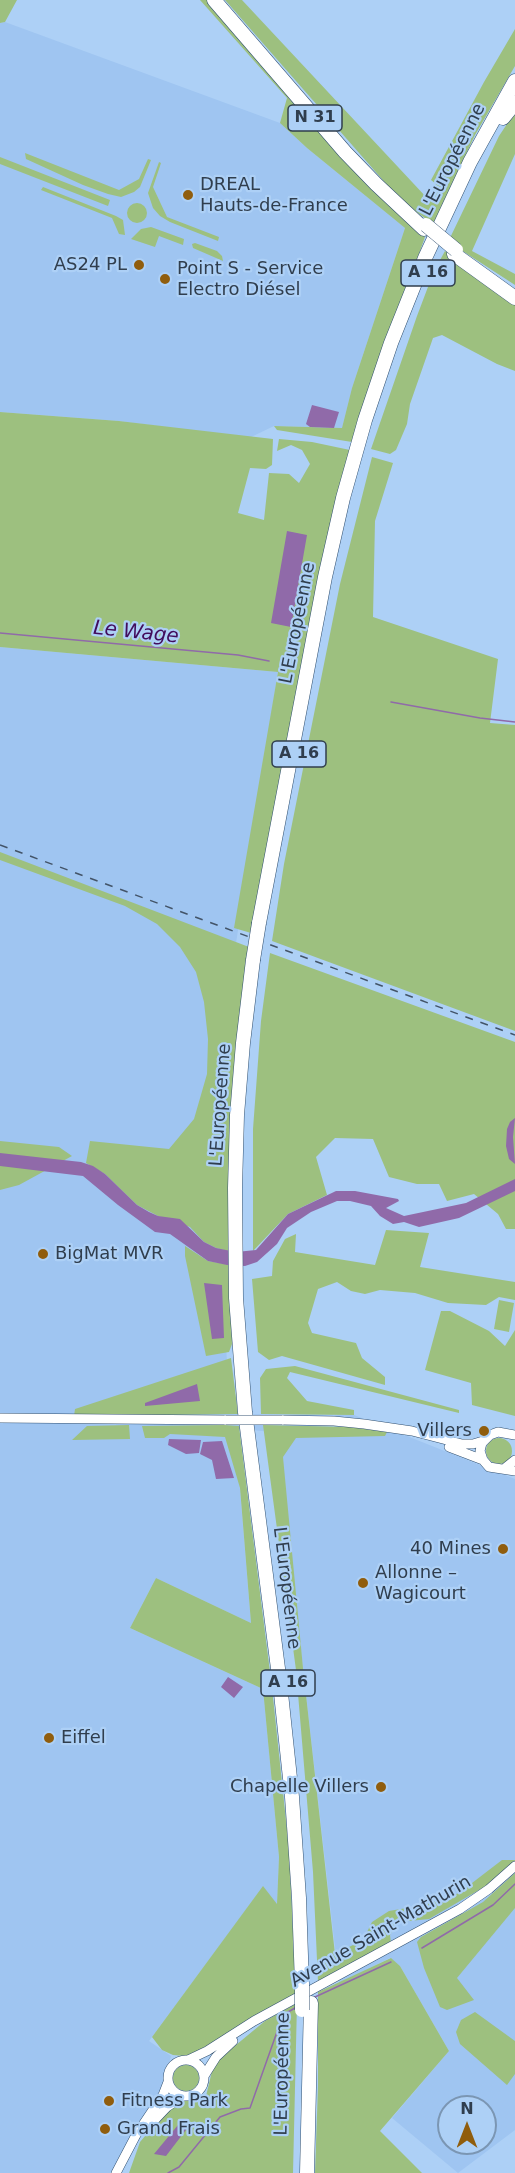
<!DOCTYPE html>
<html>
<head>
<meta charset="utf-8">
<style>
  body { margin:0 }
  #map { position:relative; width:515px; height:2173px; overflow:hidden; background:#add0f6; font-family:"DejaVu Sans",sans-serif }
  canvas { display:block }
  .north { position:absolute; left:437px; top:2095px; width:60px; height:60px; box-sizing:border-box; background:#add0f6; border:2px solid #7b96b3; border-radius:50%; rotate:0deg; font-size:16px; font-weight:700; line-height:24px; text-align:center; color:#303e4e }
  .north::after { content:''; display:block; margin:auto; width:21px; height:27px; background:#905d0d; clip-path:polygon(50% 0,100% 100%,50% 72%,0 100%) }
</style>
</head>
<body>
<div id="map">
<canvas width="515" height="2173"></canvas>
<div class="north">N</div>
</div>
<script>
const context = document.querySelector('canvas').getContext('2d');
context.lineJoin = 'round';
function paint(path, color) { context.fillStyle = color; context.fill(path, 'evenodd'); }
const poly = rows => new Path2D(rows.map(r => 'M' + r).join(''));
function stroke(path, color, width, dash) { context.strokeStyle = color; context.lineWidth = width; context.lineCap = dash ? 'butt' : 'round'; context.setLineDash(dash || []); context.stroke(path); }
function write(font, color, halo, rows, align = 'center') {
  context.font = font + ' "DejaVu Sans",sans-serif'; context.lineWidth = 4.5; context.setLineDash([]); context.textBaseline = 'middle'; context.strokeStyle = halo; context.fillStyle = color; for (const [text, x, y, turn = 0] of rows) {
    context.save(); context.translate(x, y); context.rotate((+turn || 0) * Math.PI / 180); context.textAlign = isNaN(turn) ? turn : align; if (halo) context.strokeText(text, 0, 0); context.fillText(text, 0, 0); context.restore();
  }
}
const built = poly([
  [5,22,280,123,307,148,405,228,352,388,342,428,274,426,249,438,119,421,0,412,0,23],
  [0,647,278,672,234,956,226,1345,230,1414,354,1415,515,1479,515,2130,458,2173,392,2118,449,2051,400,1966,390,1958,339,1983,276,1432,235,1429,251,1623,156,1578,130,1628,263,1689,279,1857,277,1905,263,1887,149,2041,171,2056,160,2095,128,2143,112,2173,0,2173],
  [449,2107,485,2107,485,2143,449,2143]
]);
const green = poly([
  [0,0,17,0,5,22,0,23],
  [200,0,208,0,425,237,352,442,277,430,274,426,342,428,352,388,405,228,307,148,280,123,287,98],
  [225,0,242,0,427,198,436,184,431,180,484,82,515,29,515,66,475,135,433,224,407,205,388,186],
  [515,112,515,154,472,251,515,274,515,285,458,248,449,240,499,136],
  [25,153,119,190,139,179,148,159,151,160,140,187,134,192,121,197,108,194,83,185,26,159],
  [0,157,110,200,108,206,0,164],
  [159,162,161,163,153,187,167,217,219,237,218,241,170,222,160,216,153,208,148,193],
  [43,187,116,216,123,220,125,235,119,234,112,218,41,190],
  '127 213a10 10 0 1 1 20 0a10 10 0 1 1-20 0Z',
  [151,227,184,239,183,245,159,236,155,247,131,239,141,229],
  [195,243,217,251,222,256,223,261,193,248,192,244],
  [445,251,515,303,515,371,497,364,442,335,433,338,410,404,407,424,396,450,390,454,371,449,417,316,434,271],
  [0,412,119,421,273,439,272,465,266,469,250,468,238,513,264,520,269,473,289,474,299,483,310,464,302,450,291,445,277,451,279,439,312,442,350,450,251,933,234,928,278,672,0,647],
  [372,457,393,463,375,521,373,617,498,659,490,723,515,725,515,1031,272,941,284,864,340,584],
  [0,852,249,947,229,1186,228,1251,216,1248,204,1242,190,1227,158,1216,137,1205,105,1174,86,1163,90,1141,169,1149,194,1119,207,1074,208,1039,204,1002,196,972,180,947,157,924,125,906,0,860],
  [270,953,515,1042,515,1229,506,1229,498,1214,474,1194,447,1201,439,1184,417,1184,389,1177,373,1139,335,1138,316,1157,327,1195,288,1214,253,1251,253,1129,261,1021],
  [0,1141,59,1147,72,1156,19,1185,0,1190],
  [386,1230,429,1233,420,1267,515,1282,515,1300,499,1297,486,1305,448,1303,415,1293,380,1290,365,1294,351,1291,337,1282,318,1289,308,1323,312,1333,356,1343,362,1358,385,1377,385,1385,282,1356,269,1360,258,1352,252,1279,272,1276,273,1261,285,1239,296,1234,295,1252,375,1265],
  [185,1246,208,1261,231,1265,232,1344,229,1352,206,1356,185,1256],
  [499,1300,514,1303,509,1332,494,1329],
  [441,1311,450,1311,489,1331,505,1346,515,1330,515,1416,472,1405,471,1383,425,1370],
  [231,1358,238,1414,74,1416,75,1409],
  [295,1366,459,1410,459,1413,290,1372,287,1378,307,1401,354,1410,354,1415,261,1414,260,1378,266,1369],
  [129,1425,130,1439,72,1440,87,1426],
  [224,1425,239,1426,272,1688,289,1849,296,1994,197,2054,184,2056,173,2055,162,2050,152,2037,263,1886,277,1904,279,1857,263,1689,130,1628,156,1578,251,1623,240,1488,225,1437,170,1434,164,1438,145,1438,142,1426],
  [263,1425,350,1427,387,1432,385,1436,296,1438,283,1457,303,1668,335,1954,363,1940,372,1922,389,1911,424,1905,459,1893,502,1860,515,1860,515,1862,486,1886,429,1919,399,1922,390,1935,391,1943,318,1982,313,1872,296,1670],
  '486 1451a13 13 0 1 1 26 0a13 13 0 1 1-26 0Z',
  [515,1873,515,1908,457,1978,474,2000,447,2010,440,2007,424,1968,417,1942,421,1937,483,1902],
  [391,1958,400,1966,449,2051,380,2131,422,2173,315,2173,318,2086,318,1992],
  [297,2003,293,2173,129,2173,140,2142,168,2109,180,2101,189,2099,200,2101,206,2096,213,2067,219,2059,265,2021],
  [475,2012,515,2041,515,2074,507,2085,460,2044,456,2032,461,2020],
  '173 2078a13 13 0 1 1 26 0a13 13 0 1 1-26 0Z'
]);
const water = poly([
  [312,405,339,412,334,428,310,427,306,424],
  [287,531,307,535,291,627,271,623],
  [515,1118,513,1137,515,1164,509,1159,506,1146,507,1129,510,1122],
  [0,1153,81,1162,93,1166,105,1174,137,1205,149,1212,158,1216,180,1219,204,1242,216,1248,236,1252,256,1250,288,1214,336,1191,355,1191,398,1199,399,1201,386,1208,404,1216,466,1203,515,1179,515,1191,459,1218,419,1227,404,1222,393,1224,380,1216,371,1206,350,1201,337,1201,311,1212,287,1228,277,1244,257,1262,245,1266,227,1265,208,1261,170,1234,155,1232,118,1205,83,1176,0,1166],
  [204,1283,222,1285,224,1338,212,1339],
  [197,1384,200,1401,145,1406,145,1403],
  [169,1439,201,1440,199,1453,186,1454,168,1445],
  [222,1441,234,1478,216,1479,212,1460,200,1454,203,1442],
  [228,1677,243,1687,234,1698,221,1687],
  [192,2122,166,2156,154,2154,178,2125]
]);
const stream = poly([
  [0,633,238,655,269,661],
  [391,702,480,718,515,722],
  [422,1948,493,1905,515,1884],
  [315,1997,391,1962],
  [168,2173,179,2167,220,2117,241,2109,250,2108,283,2015,295,2008]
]);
const minor = poly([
  [0,1418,226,1420],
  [282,1420,334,1421,364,1424,412,1431,462,1444,473,1444,483,1441],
  [515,1435,498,1432,490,1435,482,1443,480,1451,483,1460,489,1467,515,1471],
  [449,1447,483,1460],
  [505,1468,515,1460],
  '168 2078a18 18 0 1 1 36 0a18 18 0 1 1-36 0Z',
  [188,2060,207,2051,254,2021,460,1909,489,1889,515,1866],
  [204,2076,216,2057,233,2041],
  [147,2128,167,2107,183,2096],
  [116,2173,136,2135,163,2095,168,2082]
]);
const highway = poly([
  [214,0,345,152,376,184,424,229],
  [503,118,515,103],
  [454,254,515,298],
  [259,923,325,577,343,498,365,420,391,343,425,258,470,162,515,81],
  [253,960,243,1043,237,1115,235,1188,236,1298,245,1412,280,1684,292,1797,299,1898,302,1985],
  [307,2173,311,2003]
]);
const rail = poly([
  [0,845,515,1035]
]);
const minorBridge = poly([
  [226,1420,282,1420]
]);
const highwayBridge = poly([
  [426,225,456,250],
  [253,960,259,923],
  [302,1985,302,2010]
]);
const markers = [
  [188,195,6,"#905d0d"],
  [139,265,6,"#905d0d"],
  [165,279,6,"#905d0d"],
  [43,1254,6,"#905d0d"],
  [484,1431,6,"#905d0d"],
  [503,1549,6,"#905d0d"],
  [363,1583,6,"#905d0d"],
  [49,1738,6,"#905d0d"],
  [381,1787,6,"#905d0d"],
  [109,2101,6,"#905d0d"],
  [105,2129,6,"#905d0d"]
];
const shields = [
  [315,118,54],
  [428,273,54],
  [299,754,54],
  [288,1683,54]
];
const shieldNames = [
  ["N 31",315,118],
  ["A 16",428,273],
  ["A 16",299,754],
  ["A 16",288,1683]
];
const streetNames = [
  ["L'Européenne",453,160,-63],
  ["L'Européenne",298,623,-79],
  ["L'Européenne",221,1105,-86],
  ["L'Européenne",286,1588,83],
  ["Avenue Saint-Mathurin",381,1932,-30],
  ["L'Européenne",283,2074,-89]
];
const poiNames = [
  ["DREAL",200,185],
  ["Hauts-de-France",200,206],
  ["AS24 PL",127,265,"right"],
  ["Point S - Service",177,269],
  ["Electro Diésel",177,290],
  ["BigMat MVR",55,1254],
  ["Villers",472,1431,"right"],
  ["40 Mines",491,1549,"right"],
  ["Allonne –",375,1573],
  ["Wagicourt",375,1594],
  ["Eiffel",61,1738],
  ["Chapelle Villers",369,1787,"right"],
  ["Fitness Park",121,2101],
  ["Grand Frais",117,2129]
];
const waterNames = [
  ["Le Wage",136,633,6]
];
paint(built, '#9fc5f1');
paint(green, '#9dc07f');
paint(water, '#906aa9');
stroke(stream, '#906aa9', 1.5);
stroke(minor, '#325171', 10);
stroke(highway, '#325171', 15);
stroke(minor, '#fff', 9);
stroke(highway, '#fff', 14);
stroke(rail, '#435468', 1.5, [8, 8]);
stroke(minorBridge, '#325171', 10, []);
stroke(highwayBridge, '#325171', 15, []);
stroke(minorBridge, '#fff', 9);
stroke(highwayBridge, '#fff', 14);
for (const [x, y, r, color] of markers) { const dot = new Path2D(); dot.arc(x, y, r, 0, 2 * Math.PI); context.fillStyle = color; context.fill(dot); stroke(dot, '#add0f6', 2); }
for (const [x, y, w] of shields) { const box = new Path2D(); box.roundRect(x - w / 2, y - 13, w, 26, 4.5); context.fillStyle = '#add0f6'; context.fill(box); stroke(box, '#303e4e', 1.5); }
write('bold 16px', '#303e4e', null, shieldNames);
write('18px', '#303e4e', '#add0f6', streetNames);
write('18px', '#303e4e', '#add0f6', poiNames, 'left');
write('italic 20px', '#420d5c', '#add0f6', waterNames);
</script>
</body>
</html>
